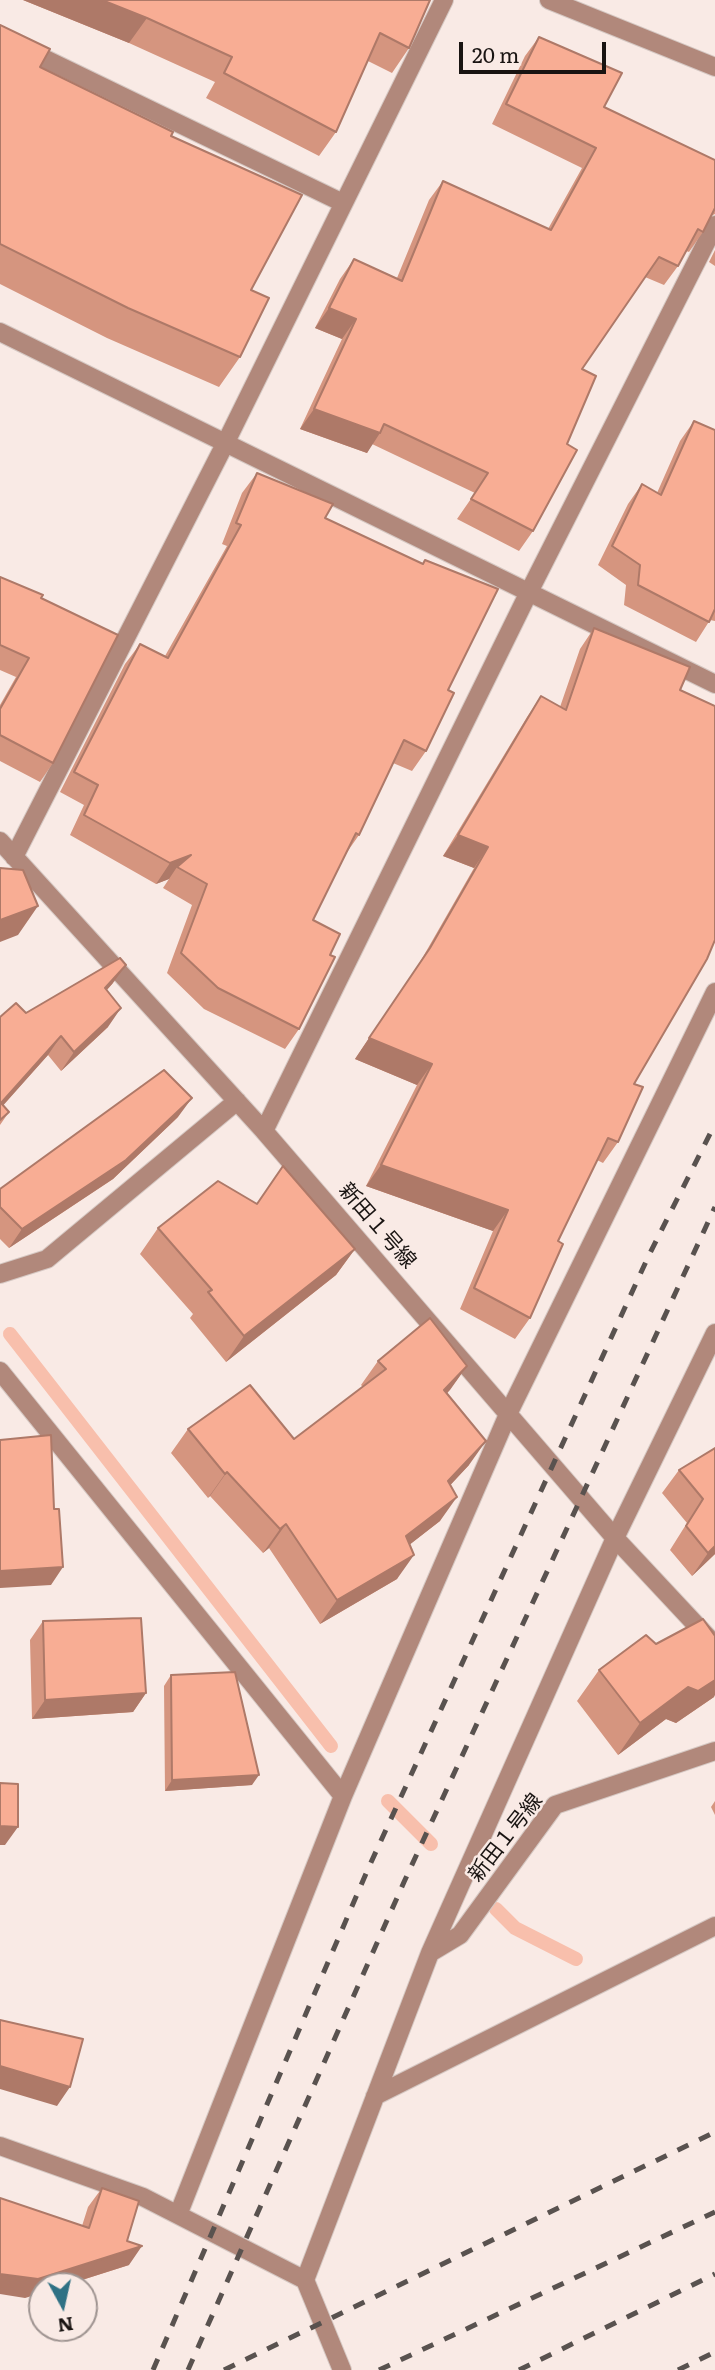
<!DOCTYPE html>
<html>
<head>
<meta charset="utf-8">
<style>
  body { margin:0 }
  #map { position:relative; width:715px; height:2370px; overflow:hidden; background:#f9eae5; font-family:Literata,serif }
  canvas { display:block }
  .north { position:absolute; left:28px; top:2272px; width:70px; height:70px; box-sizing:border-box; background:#f9eae5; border:2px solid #9f9491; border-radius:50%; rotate:172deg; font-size:19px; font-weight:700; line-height:28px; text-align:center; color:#191412 }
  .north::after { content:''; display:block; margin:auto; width:24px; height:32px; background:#2f7184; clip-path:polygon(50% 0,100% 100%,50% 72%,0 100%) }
  .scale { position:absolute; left:459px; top:42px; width:147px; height:32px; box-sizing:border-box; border:4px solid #191412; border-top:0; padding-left:9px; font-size:21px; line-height:24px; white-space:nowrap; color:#191412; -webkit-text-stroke:5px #f9eae5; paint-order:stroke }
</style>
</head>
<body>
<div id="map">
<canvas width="715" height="2370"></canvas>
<div class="north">N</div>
<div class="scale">20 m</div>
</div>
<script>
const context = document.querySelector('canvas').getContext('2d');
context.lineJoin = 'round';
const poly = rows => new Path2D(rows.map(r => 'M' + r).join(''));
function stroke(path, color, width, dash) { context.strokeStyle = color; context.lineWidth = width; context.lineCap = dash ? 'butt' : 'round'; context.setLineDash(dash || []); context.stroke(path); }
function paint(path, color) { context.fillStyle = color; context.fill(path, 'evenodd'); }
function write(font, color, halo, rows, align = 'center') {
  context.font = font + ' Literata,"Noto Sans JP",serif'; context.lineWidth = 5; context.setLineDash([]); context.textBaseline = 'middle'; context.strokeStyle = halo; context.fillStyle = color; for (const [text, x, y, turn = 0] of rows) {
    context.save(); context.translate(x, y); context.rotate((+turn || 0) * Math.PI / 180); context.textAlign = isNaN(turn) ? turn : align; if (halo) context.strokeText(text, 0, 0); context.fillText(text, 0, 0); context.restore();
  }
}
const stream = poly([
  [10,1334,331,1746],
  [388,1801,431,1844],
  [496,1909,515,1928,576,1959]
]);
const minor = poly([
  [549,0,715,67],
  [0,37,343,203],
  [0,332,715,684],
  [0,841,264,1131,615,1538,715,1645],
  [14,857,225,444,444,0],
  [264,1131,529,592,715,225],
  [0,1274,47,1259,237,1101],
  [0,1371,343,1796],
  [430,1953,460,1935,555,1805,715,1751],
  [375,2096,715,1926],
  [0,2146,143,2197,305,2280,342,2370],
  [178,2215,343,1796,509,1412,715,992],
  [305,2280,430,1953,615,1538,715,1333]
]);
const rail = poly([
  [153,2370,368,1869,649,1255,715,1124],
  [188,2370,404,1882,715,1207],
  [224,2370,715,2132],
  [379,2370,715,2212],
  [519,2370,715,2274],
  [678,2370,715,2352]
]);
const wall = poly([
  [23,0,430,0,409,48,392,73,368,61,336,132,319,156,206,98,215,82,129,43],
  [0,25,40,67,171,136,251,290,240,357,219,387,107,338,0,284],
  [539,37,604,107,715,160,715,214,711,216,703,232,689,252,686,251,678,266,664,285,645,277,582,369,567,444,533,531,519,551,457,519,475,493,372,444,367,453,300,429,342,339,315,328,340,279,354,259,397,278,429,200,443,181,548,229,582,168,492,124,525,56],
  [715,250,715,266,709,262],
  [694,421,715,430,715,621,710,620,696,642,624,605,626,585,598,565,628,504,642,484,657,493,680,441],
  [257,473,325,518,448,690,426,751,412,771,393,763,359,835,345,855,313,920,330,955,299,1029,285,1049,204,1009,167,973,192,905,163,888,169,879,156,884,70,835,84,805,60,792,125,664,140,644,165,656,227,546,222,544,242,493],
  [0,577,41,598,53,763,40,782,0,761,0,705,16,677,0,670],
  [594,628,680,690,634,1084,618,1142,603,1163,597,1160,558,1241,530,1318,515,1339,460,1309,493,1231,366,1186,417,1085,355,1059,416,969,474,868,443,856,527,717,541,696,560,707,580,649],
  [113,983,107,990,108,1027,61,1071,48,1055,3,1105,9,1112,0,1125,0,1017,26,1013],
  [178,1117,113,1179,9,1248,0,1239,0,1189],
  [256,1204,355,1249,336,1275,226,1362,190,1318,193,1314,140,1254,158,1228],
  [378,1361,467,1366,447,1393,469,1465,450,1485,440,1521,410,1544,397,1579,320,1624,269,1548,263,1553,210,1496,208,1498,171,1453,188,1429,294,1439,363,1387,361,1385],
  [715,1448,715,1554,692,1576,670,1550,687,1523,662,1493,679,1470],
  [43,1621,146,1693,133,1712,32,1719,30,1640],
  [599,1670,714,1697,676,1723,666,1719,618,1755,577,1701],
  [171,1675,252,1785,165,1791,164,1686],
  [715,1801,715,1815,711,1807],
  [102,2188,127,2241,129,2265,63,2286,42,2286,25,2298,82,2226,88,2207]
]);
const shadedWall = poly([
  [23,0,102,0,147,18,129,43],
  [329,308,356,319,342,339,315,328],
  [314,409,380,433,367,453,300,429],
  [458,835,488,847,474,868,443,856],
  [191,855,177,867,169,879,156,884,170,863],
  [38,906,18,935,0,942,0,920],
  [126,965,113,983,92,1006,105,988],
  [121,1008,108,1027,61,1071,74,1052],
  [61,1036,48,1055,0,1109,0,1105],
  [369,1038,432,1064,417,1085,355,1059],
  [192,1098,178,1117,113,1179,9,1248,22,1229],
  [381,1165,508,1210,493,1231,366,1186],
  [355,1249,336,1275,226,1362,244,1336],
  [467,1366,450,1390,427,1414,444,1390],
  [486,1441,469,1465,431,1506,448,1481],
  [227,1472,210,1496,208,1498,225,1474],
  [457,1497,440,1521,390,1560,406,1536],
  [286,1524,269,1548,263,1553,280,1529],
  [715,1546,715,1554,692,1576,708,1553],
  [414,1555,397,1579,320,1624,337,1600],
  [63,1567,51,1585,0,1588,0,1571],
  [715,1680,715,1695,714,1697,676,1723,666,1719,618,1755,640,1723,688,1687],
  [146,1693,133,1712,32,1719,45,1700],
  [259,1775,252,1785,165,1791,172,1780],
  [0,1826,18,1827,5,1845,0,1845],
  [0,2066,70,2087,57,2106,0,2089],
  [142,2246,129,2265,63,2286,42,2286,42,2293,25,2298,0,2294,0,2274]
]);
const building = poly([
  [102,0,430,0,409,48,380,33,336,132,224,73,232,57,147,18,102,0],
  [0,25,50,49,40,67,173,132,171,136,302,195,251,290,269,298,240,357,128,308,0,244,0,25],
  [539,37,622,73,604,107,715,160,715,208,703,232,698,229,678,266,659,257,582,369,596,376,567,444,577,450,533,531,471,499,488,473,384,424,380,433,314,409,356,319,329,308,354,259,402,281,443,181,551,230,596,148,506,104,539,37],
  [694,421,715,430,715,609,709,622,638,585,640,565,612,546,642,484,661,495,694,421],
  [257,473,333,504,325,518,423,564,425,560,498,589,448,690,454,693,426,751,404,740,359,835,356,833,313,920,340,934,330,955,335,957,299,1029,218,988,181,953,207,884,177,867,191,855,170,863,84,815,98,785,74,772,140,644,168,658,241,525,236,523,257,473],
  [0,577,43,595,41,598,118,635,53,763,0,735,0,709,29,658,0,645,0,577],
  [594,628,690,667,680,690,715,706,715,940,707,959,634,1084,643,1087,618,1142,608,1138,558,1241,563,1244,530,1318,474,1288,508,1210,381,1165,432,1064,369,1038,430,948,488,847,458,835,541,696,566,710,594,628],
  [0,868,23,870,38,906,0,920,0,868],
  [120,958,126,965,105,988,121,1008,74,1052,61,1036,1,1103,9,1112,0,1120,0,1017,16,1003,26,1013,120,958],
  [164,1070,192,1098,126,1160,22,1229,0,1207,0,1189,164,1070],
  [283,1166,355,1249,244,1336,208,1292,212,1290,158,1228,218,1181,257,1204,283,1166],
  [430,1318,467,1366,444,1390,486,1441,448,1481,457,1497,406,1536,414,1555,337,1600,286,1524,280,1529,227,1472,225,1474,188,1429,250,1385,294,1439,386,1369,378,1361,430,1318],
  [51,1435,54,1509,59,1509,63,1567,0,1571,0,1440,51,1435],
  [715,1448,715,1546,708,1553,686,1526,703,1499,679,1470,715,1448],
  [141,1618,146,1693,45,1700,43,1621,141,1618],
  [703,1619,715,1636,715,1680,698,1691,688,1687,640,1723,599,1670,646,1635,656,1644,703,1619],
  [235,1672,259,1775,172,1780,171,1675,235,1672],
  [0,1783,18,1784,18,1827,0,1826,0,1783],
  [0,2020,83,2039,70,2087,0,2066,0,2020],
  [102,2188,139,2201,127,2241,142,2246,38,2279,0,2274,0,2198,89,2228,102,2188]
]);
const streetNames = [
  ["新田１号線",377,1226,49],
  ["新田１号線",506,1838,-52]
];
stroke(stream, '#f8bfac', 14);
stroke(minor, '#d5c8c3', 20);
stroke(minor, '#b1887b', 18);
stroke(rail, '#59524f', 5, [12, 12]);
paint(wall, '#d5957f');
paint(shadedWall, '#ae7968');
paint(building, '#f8ad94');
stroke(building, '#ae7968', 2);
write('21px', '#191412', '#f9eae5', streetNames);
</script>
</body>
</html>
